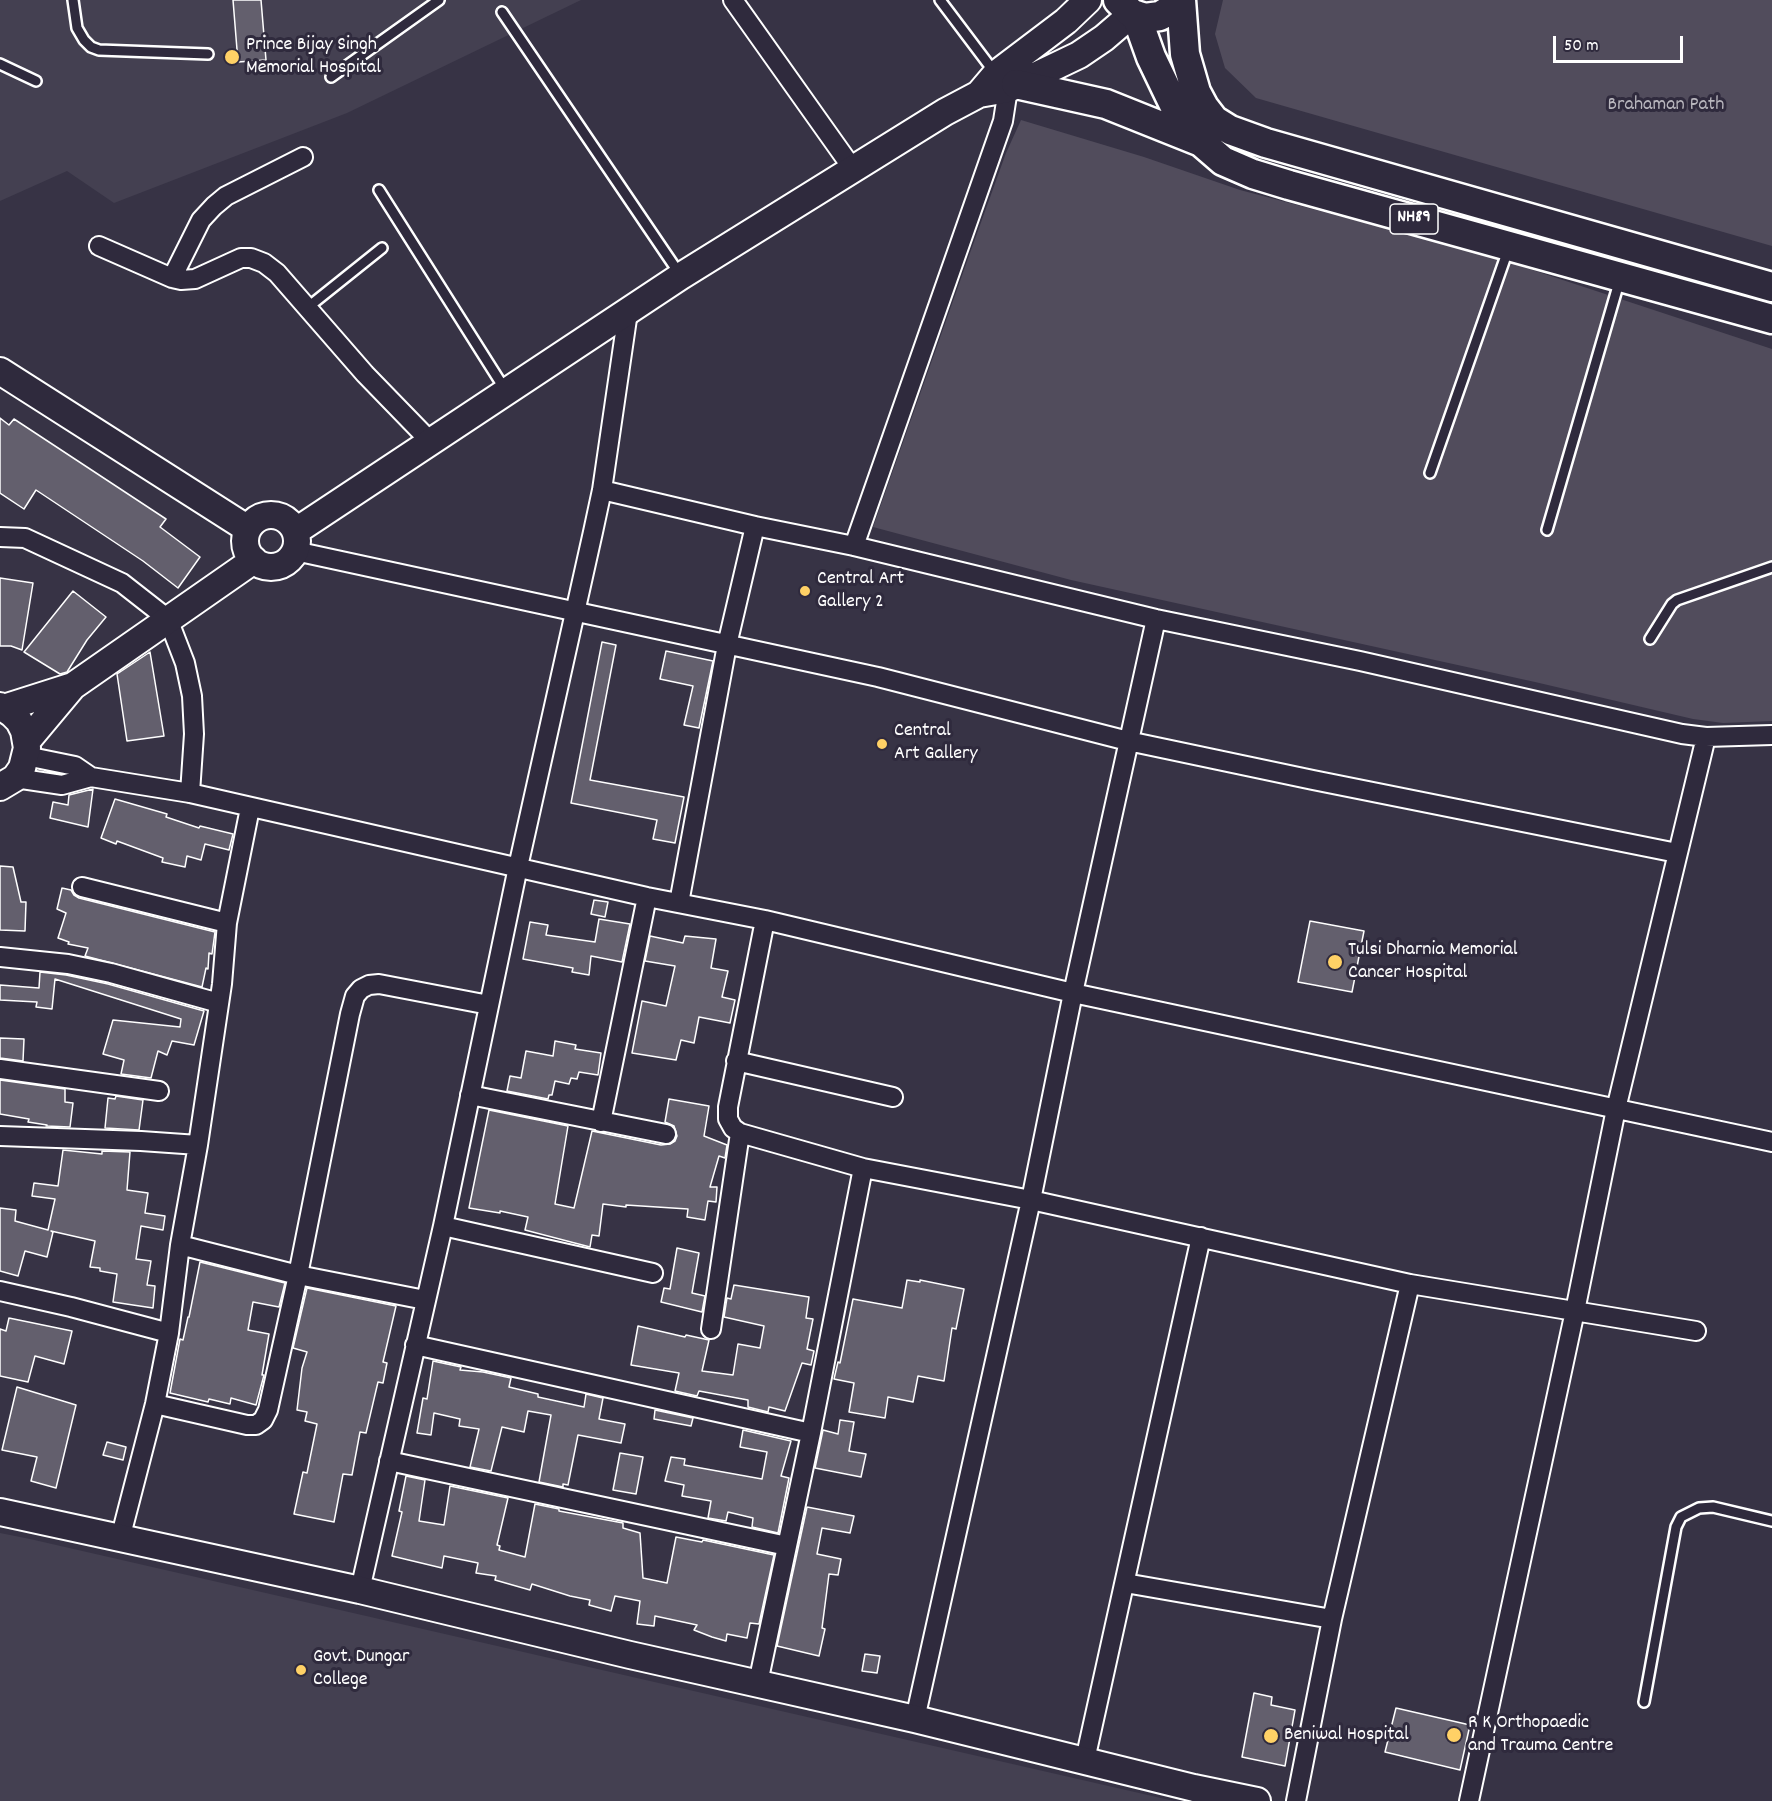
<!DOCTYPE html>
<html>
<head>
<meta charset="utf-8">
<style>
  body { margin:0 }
  #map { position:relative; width:1772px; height:1801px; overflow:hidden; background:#373345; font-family:Dekko,sans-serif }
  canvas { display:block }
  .scale { position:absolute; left:1553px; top:36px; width:130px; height:27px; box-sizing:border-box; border:3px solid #fff; border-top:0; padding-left:8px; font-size:18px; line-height:21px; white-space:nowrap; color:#fff; -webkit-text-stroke:4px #2f2a3d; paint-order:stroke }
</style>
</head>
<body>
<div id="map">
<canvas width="1772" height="1801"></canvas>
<div class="scale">50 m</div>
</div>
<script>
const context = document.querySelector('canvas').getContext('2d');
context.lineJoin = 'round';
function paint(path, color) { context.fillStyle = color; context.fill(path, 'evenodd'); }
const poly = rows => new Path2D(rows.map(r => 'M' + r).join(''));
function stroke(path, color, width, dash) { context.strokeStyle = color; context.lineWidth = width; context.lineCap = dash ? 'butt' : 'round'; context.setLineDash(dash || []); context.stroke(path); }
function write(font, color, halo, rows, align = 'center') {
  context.font = font + ' Dekko,sans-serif'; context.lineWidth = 6; context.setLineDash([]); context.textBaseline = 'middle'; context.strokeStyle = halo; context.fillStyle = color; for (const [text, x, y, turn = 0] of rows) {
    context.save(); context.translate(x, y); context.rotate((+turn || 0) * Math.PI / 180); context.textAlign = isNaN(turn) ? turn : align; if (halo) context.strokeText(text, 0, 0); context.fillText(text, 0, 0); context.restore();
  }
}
const built = poly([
  [0,0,581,0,347,113,114,203,67,171,0,201],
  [0,1533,30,1539,1174,1801,0,1801]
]);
const green = poly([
  [1223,0,1772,0,1772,246,1256,98,1225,68,1215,34],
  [1021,120,1144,157,1240,190,1484,254,1772,349,1772,721,1723,723,1693,719,1535,682,1071,580,873,527,970,253,1006,153]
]);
const building = poly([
  [233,0,261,0,266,60,238,62,233,0],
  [0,418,9,425,14,419,166,519,160,527,200,557,178,588,143,561,36,490,24,509,0,493,0,418],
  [0,578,33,583,22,650,11,646,0,646,0,578],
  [73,591,106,617,87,640,67,672,60,674,24,652,73,591],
  [602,642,616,645,590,780,684,797,675,843,653,839,657,820,571,803,602,642],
  [666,651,713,661,699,728,684,725,693,686,660,679,666,651],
  [150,652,164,736,127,741,117,674,150,652],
  [93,789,88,827,50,818,53,802,68,805,69,795,93,789],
  [115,799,167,814,166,817,199,828,200,826,233,834,229,850,205,844,201,860,187,856,185,867,162,862,163,858,117,841,116,844,101,838,115,799],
  [0,866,13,867,21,902,26,902,25,931,0,930,0,866],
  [62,888,71,890,74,895,79,898,215,932,212,954,209,953,208,969,206,968,202,987,85,956,88,948,68,944,69,942,58,938,66,913,57,909,62,888],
  [594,900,608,902,605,917,591,914,594,900],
  [599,919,630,924,622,962,591,956,589,975,572,972,573,968,523,959,530,922,548,925,546,935,595,942,599,919],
  [1310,921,1364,931,1352,992,1298,982,1310,921],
  [650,936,683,943,685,936,716,939,711,968,728,971,722,997,735,1000,730,1023,699,1017,694,1043,681,1040,676,1060,632,1053,642,1001,666,1006,675,966,645,961,650,936],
  [40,972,66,975,108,984,204,1011,194,1045,172,1041,167,1055,158,1051,151,1078,121,1074,124,1060,103,1054,113,1020,180,1027,181,1019,55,979,52,1009,36,1007,37,1002,0,1000,0,985,39,988,40,972],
  [0,1038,24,1039,23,1061,0,1058,0,1038],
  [555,1041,576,1045,575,1049,601,1053,598,1075,579,1072,577,1079,571,1078,569,1084,555,1081,552,1095,549,1095,548,1099,507,1091,510,1076,521,1078,526,1051,553,1056,555,1041],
  [0,1080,65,1089,65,1102,73,1103,70,1127,46,1126,47,1125,28,1122,29,1119,0,1114,0,1080],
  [116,1096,143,1100,139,1130,105,1128,108,1098,115,1099,116,1096],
  [669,1099,709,1106,704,1136,727,1145,725,1158,719,1156,710,1187,717,1187,716,1202,708,1201,705,1220,687,1217,688,1209,626,1205,626,1207,603,1204,599,1236,592,1235,590,1247,525,1230,528,1217,500,1211,500,1213,469,1208,489,1110,568,1126,555,1204,574,1208,592,1131,661,1145,670,1144,675,1141,677,1136,674,1126,665,1122,669,1099],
  [63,1150,102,1154,102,1151,130,1152,127,1190,148,1193,145,1213,165,1216,163,1230,141,1226,136,1259,151,1261,147,1285,155,1286,153,1308,113,1302,117,1274,100,1271,100,1268,90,1267,95,1241,51,1231,53,1232,47,1257,25,1251,18,1276,0,1271,0,1208,16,1210,15,1221,48,1230,55,1199,32,1196,34,1183,58,1186,63,1150],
  [677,1248,699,1253,692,1293,705,1296,702,1312,661,1302,664,1288,670,1289,677,1248],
  [200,1262,285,1283,279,1307,253,1302,248,1330,269,1334,262,1375,264,1375,256,1405,231,1398,230,1404,209,1399,208,1402,170,1393,180,1339,183,1340,188,1317,189,1317,200,1262],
  [907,1280,920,1282,920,1280,964,1289,956,1329,952,1328,944,1381,918,1376,913,1402,888,1397,885,1418,849,1412,854,1383,834,1379,838,1362,840,1363,853,1299,902,1308,907,1280],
  [734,1285,809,1297,806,1318,813,1319,807,1349,814,1351,811,1365,802,1363,785,1411,769,1407,768,1412,748,1407,748,1400,699,1391,697,1396,675,1391,679,1373,631,1365,638,1326,685,1337,686,1335,709,1340,702,1371,733,1375,738,1344,760,1348,764,1326,724,1317,727,1298,731,1299,734,1285],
  [307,1288,396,1306,383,1362,387,1363,383,1383,378,1382,366,1433,360,1432,352,1475,343,1474,334,1522,294,1514,303,1472,307,1473,317,1424,305,1421,307,1412,297,1410,302,1368,307,1352,293,1348,307,1288],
  [9,1318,72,1331,64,1364,35,1356,28,1382,0,1376,0,1329,6,1331,9,1318],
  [433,1361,461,1367,460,1370,483,1372,511,1378,509,1387,538,1394,538,1397,584,1407,586,1394,603,1398,599,1419,625,1424,621,1443,578,1435,568,1485,563,1484,563,1487,539,1482,551,1415,528,1411,524,1432,502,1427,491,1471,470,1467,479,1429,459,1426,460,1419,434,1413,431,1435,417,1433,423,1398,427,1399,433,1361],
  [17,1387,76,1405,56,1488,31,1481,37,1457,2,1450,17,1387],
  [655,1410,693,1418,691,1426,654,1419,655,1410],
  [840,1420,854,1422,849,1451,866,1454,861,1477,815,1468,823,1430,838,1434,840,1420],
  [743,1430,791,1441,781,1476,789,1478,778,1533,752,1527,753,1518,728,1512,726,1521,708,1518,711,1501,682,1496,684,1485,665,1481,671,1457,685,1459,684,1465,762,1479,767,1452,740,1447,743,1430],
  [107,1442,126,1447,123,1460,103,1455,107,1442],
  [620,1453,643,1457,636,1494,613,1490,620,1453],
  [406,1476,425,1480,419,1521,444,1525,450,1486,508,1498,497,1545,500,1546,499,1550,525,1557,535,1504,559,1509,559,1511,623,1523,623,1528,640,1533,643,1578,667,1583,676,1537,702,1542,703,1540,774,1555,759,1624,750,1623,747,1638,727,1634,726,1641,712,1637,694,1630,697,1625,655,1616,654,1626,637,1624,640,1601,615,1596,611,1611,589,1605,590,1600,570,1596,532,1584,530,1590,495,1580,496,1576,476,1573,478,1563,444,1556,442,1568,392,1556,402,1512,399,1511,406,1476],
  [807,1507,854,1516,850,1533,822,1528,817,1554,841,1559,838,1575,829,1574,822,1628,825,1629,819,1656,777,1646,807,1507],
  [865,1654,880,1656,877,1673,862,1671,865,1654],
  [1254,1693,1272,1697,1271,1705,1295,1710,1285,1766,1242,1757,1254,1693],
  [1396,1708,1470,1725,1460,1770,1385,1752,1396,1708]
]);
const lane = poly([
  [73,0,77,28,84,40,91,47,99,50,208,54],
  [940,0,995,73],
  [502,12,681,276],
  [0,64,36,81],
  [331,77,439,0],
  [379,190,506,391],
  [307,308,382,248],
  [1430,473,1508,250],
  [1547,530,1620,279],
  [1650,639,1672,604,1677,600,1772,567],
  [1644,1702,1676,1527,1681,1517,1699,1508,1713,1507,1772,1521]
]);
const street = poly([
  [733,0,853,169],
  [99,246,172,278,181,280,195,279,241,258,251,258,264,263,277,273,365,374,431,442],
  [172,278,201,220,214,206,226,196,303,157],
  [602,490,755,526,854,546,1156,619,1360,661,1682,734,1706,737,1772,735],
  [0,537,25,538,122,583,168,619,185,663,192,696,194,734,190,793],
  [854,546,1003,121,1008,89],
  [295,551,878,677,1128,741,1313,780,1677,853],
  [26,756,75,766,91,777],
  [15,778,62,785,91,777,190,793,647,897,765,920,1073,993,1772,1142],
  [82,887,227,923],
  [679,903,727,645,755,526],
  [765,920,728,1107,728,1119,733,1128,740,1133,863,1168,1031,1200,1410,1284,1696,1331],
  [0,957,68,964,111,973,219,1003],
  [736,1061,893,1097],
  [0,1069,159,1091],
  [470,1095,666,1134],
  [601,1122,647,897],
  [0,1136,141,1141,198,1145],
  [443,1226,653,1273],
  [180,1245,298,1275,425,1300],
  [0,1291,71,1307,169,1333],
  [711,1329,740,1133],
  [415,1345,811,1433],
  [155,1404,247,1425,256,1425,263,1420,268,1410,298,1275,350,1014,355,996,361,989,369,985,379,984,489,1005],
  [389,1461,787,1546],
  [120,1539,155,1404,169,1333,180,1245,198,1145,222,984,227,923,250,808],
  [1125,1583,1332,1619],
  [360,1590,443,1226,518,867,593,532,602,490,628,312],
  [758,1683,811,1433,863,1168],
  [915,1719,1031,1200,1073,993,1156,619],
  [1085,1760,1201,1237],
  [1296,1801,1332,1619,1410,1284],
  [1469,1801,1575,1311,1616,1109,1706,737]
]);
const secondary = poly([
  [979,94,996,74,1066,21,1088,0],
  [0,371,248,529],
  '245 541a26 26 0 1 1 52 0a26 26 0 1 1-52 0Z',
  [296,531,681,276,945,112,979,94,1008,89,1079,55,1104,38,1132,14],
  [0,706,12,714,19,721,24,731,27,748,22,768,15,778,0,787],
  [4,708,73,686],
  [27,741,73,686,254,560],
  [0,1512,360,1590,630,1655,915,1719,1194,1788,1257,1801]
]);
const primary = poly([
  [1118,0,1132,14,1145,18,1160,16,1168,11,1178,0],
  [1181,0,1185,54,1196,92,1204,107,1214,120,1230,130,1266,143,1772,287],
  [1136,15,1151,57,1176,109,1201,142,1223,161,1253,174,1289,185,1772,319],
  [1016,84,1106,104,1201,142]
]);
const markers = [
  [232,57,8,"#ffd166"],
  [805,591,6,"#ffd166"],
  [882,744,6,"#ffd166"],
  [1335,962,8,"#ffd166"],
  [301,1670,6,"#ffd166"],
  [1454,1735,8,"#ffd166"],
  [1271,1736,8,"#ffd166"]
];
const shields = [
  [1414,219,48]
];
const shieldNames = [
  ["NH89",1414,219]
];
const poiNames = [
  ["Prince Bijay Singh",246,46],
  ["Memorial Hospital",246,69],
  ["Central Art",817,580],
  ["Gallery 2",817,603],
  ["Central",894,732],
  ["Art Gallery",894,755],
  ["Tulsi Dharnia Memorial",1348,951],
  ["Cancer Hospital",1348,974],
  ["Govt. Dungar",313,1658],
  ["College",313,1681],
  ["R K Orthopaedic",1468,1724],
  ["and Trauma Centre",1468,1747],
  ["Beniwal Hospital",1284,1736]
];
const parkNames = [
  ["Brahaman Path",1666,106]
];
paint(built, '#444051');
paint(green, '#514c5c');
paint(building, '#635f6d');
stroke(building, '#fff', 1.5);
stroke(lane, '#fff', 14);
stroke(street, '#fff', 22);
stroke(secondary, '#fff', 30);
stroke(primary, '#fff', 33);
stroke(lane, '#2f2a3d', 9);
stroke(street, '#2f2a3d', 18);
stroke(secondary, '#2f2a3d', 26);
stroke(primary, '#2f2a3d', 28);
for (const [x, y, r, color] of markers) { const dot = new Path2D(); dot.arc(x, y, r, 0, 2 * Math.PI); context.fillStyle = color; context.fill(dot); stroke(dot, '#2f2a3d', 2); }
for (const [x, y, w] of shields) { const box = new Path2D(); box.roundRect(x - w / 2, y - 15, w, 30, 4.5); context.fillStyle = '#2f2a3d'; context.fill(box); stroke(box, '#fff', 1.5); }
write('bold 18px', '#fff', null, shieldNames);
write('20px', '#fff', '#2f2a3d', poiNames, 'left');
write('20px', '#b9b7be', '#2f2a3d', parkNames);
</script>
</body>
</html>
